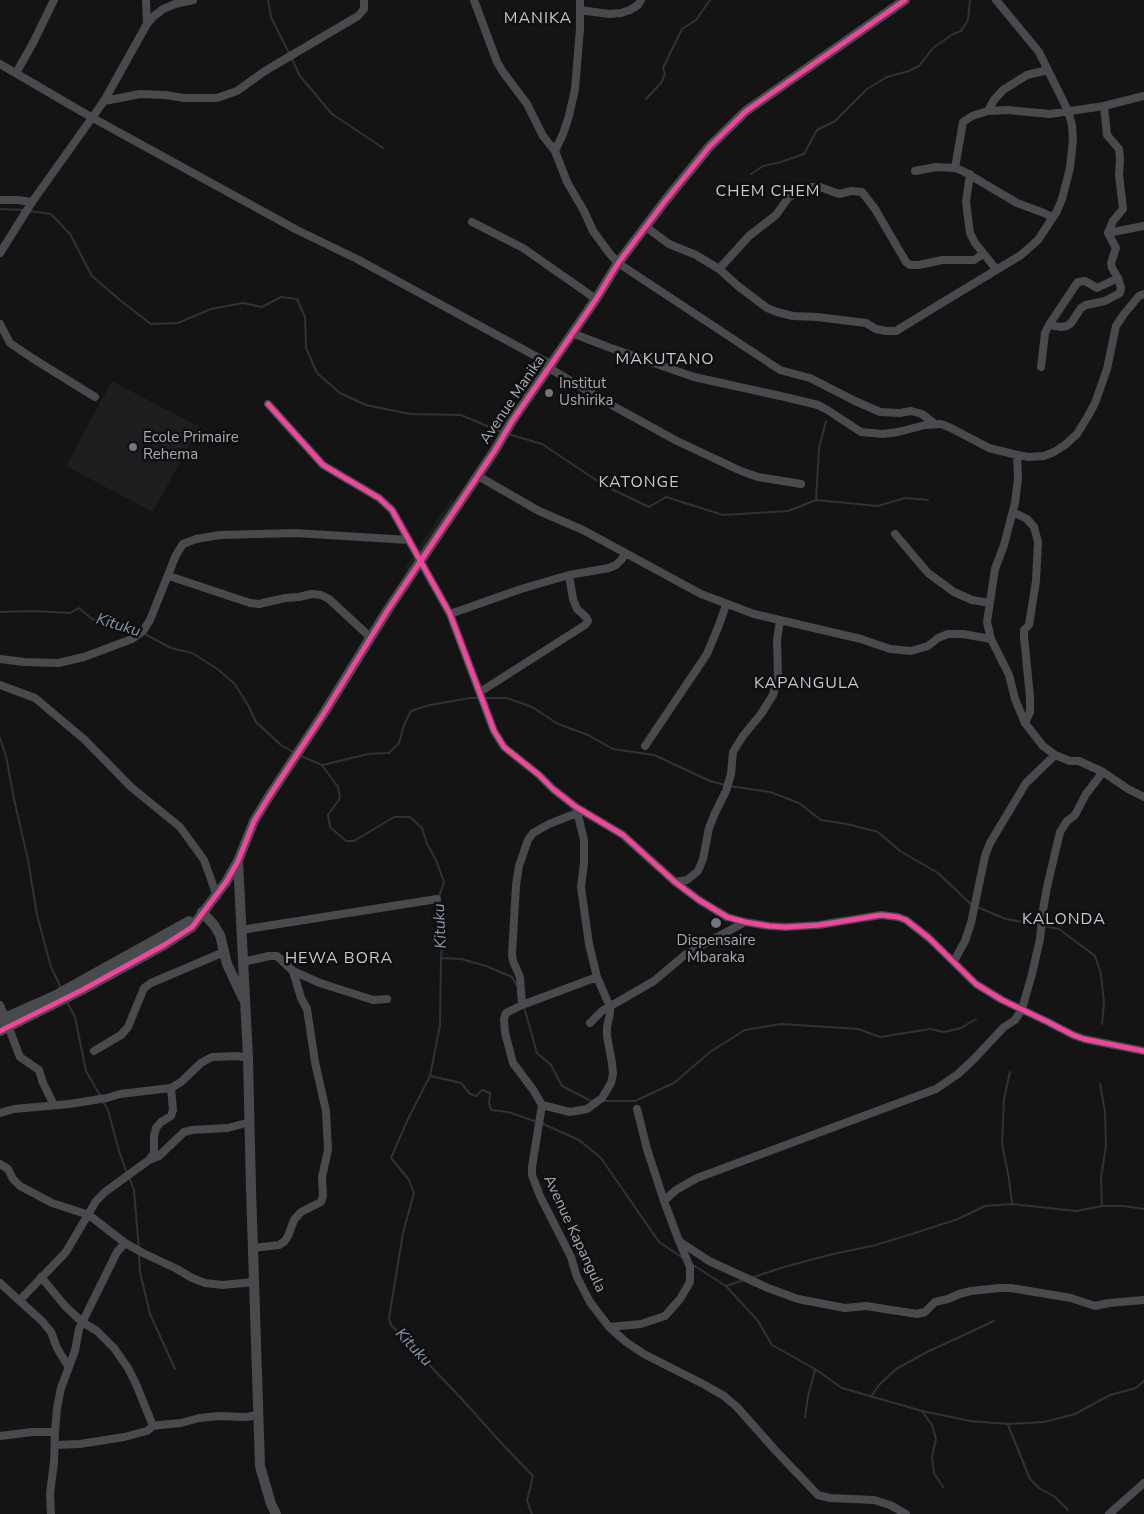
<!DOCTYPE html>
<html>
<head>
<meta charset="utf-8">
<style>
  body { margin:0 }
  canvas { display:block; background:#141415 }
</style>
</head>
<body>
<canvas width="1144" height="1514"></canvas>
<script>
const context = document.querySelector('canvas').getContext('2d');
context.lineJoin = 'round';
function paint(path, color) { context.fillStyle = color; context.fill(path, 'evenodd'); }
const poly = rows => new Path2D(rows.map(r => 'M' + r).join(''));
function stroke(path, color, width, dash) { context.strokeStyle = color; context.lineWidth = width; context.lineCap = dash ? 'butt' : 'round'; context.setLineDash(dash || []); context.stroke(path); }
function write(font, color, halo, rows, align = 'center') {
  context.font = font + ' "Nunito Sans",sans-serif'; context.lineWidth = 5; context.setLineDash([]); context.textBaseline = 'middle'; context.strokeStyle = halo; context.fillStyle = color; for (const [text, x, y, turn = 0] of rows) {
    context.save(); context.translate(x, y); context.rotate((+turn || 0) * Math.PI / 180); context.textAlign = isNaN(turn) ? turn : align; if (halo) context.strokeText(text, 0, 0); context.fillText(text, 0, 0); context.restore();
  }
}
const built = poly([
  [112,381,199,427,153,512,66,466],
  [451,499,457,503,411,572,405,568]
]);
const stream = poly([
  [268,0,271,17,289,53],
  [291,57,300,76,332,114,383,148],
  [646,99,661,83,665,74,663,68,682,29,696,20,710,0],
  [751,174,763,166,781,162,804,154,817,130,835,121,867,89,887,77,909,71,919,66,933,48,953,34,961,31,968,20,970,0],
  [0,209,24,210],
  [29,211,51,214,70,234,92,276,121,301,151,324,178,323,211,309,243,303,262,307,281,297,297,299,305,317,306,348,317,373,340,393,366,405,410,414,461,415,501,432],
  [508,434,542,444,605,486,649,507,666,497,723,515,788,511,816,500,878,506,905,498,928,500],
  [816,500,819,448,826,421],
  [0,612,34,611,70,613,79,608,92,619,112,625,136,628,139,630],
  [145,634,171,648,192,653,216,668,234,683,248,705,256,722,281,745,295,753],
  [484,698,507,698,532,707,558,724,588,735,613,749,654,755,710,781,725,785],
  [0,738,6,756,14,799,28,860,37,915,51,967,61,988],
  [301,756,322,765,338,787,340,798,328,815,330,827,346,841,354,841,394,817,410,817,422,828,427,844,436,860,444,882,439,897],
  [323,765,368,754,389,753,399,743,404,725,411,711,430,705,470,698,479,698],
  [729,786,770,792,799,803,821,820,847,824,878,832,900,851,938,873,972,905],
  [439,902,443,934,441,958,440,1025,430,1076,408,1119,391,1158,409,1180,414,1193,403,1233,389,1318,391,1325,460,1397,503,1445,533,1476,527,1501,532,1514],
  [977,907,1006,919,1039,925],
  [1044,926,1059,929,1095,956,1101,974,1104,1003,1102,1024],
  [441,958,461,959,486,966,512,977,517,986],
  [67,1002,75,1017,86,1071,101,1097],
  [524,1007,537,1053,551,1065,562,1086,593,1102],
  [1010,1072,1004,1099,1002,1144,1009,1179,1012,1204],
  [431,1076,461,1083,470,1094,476,1096,482,1090,490,1093,489,1103,491,1110,508,1112,537,1122],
  [1100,1084,1105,1112,1106,1145,1101,1178,1102,1206],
  [603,1101,635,1101,674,1083,710,1052,745,1030,781,1024,858,1029,880,1037,930,1029,944,1032,961,1028,976,1019],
  [103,1102,108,1110,119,1151,127,1173],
  [541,1123,579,1140,601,1158,659,1242,683,1258],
  [129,1177,134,1190,139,1249],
  [139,1253,140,1272,150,1314,175,1369],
  [693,1265,726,1286,758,1321,772,1345,815,1369,842,1388,922,1411,970,1421,1008,1424,1044,1422,1075,1414,1110,1395,1136,1388,1144,1381],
  [751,1278,784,1267,833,1254,872,1246,912,1234,958,1219,985,1206,1012,1204,1076,1211,1102,1206,1124,1206,1144,1209],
  [726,1286,744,1280],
  [871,1397,879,1385,896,1369,927,1352,994,1321],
  [922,1411,932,1425,936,1439,932,1457,934,1473,943,1487],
  [805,1417,808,1396,815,1370],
  [1008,1425,1030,1479,1039,1488,1055,1497,1068,1510]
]);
const minor = poly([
  [474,0,497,62,503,72,527,104,543,136,555,151],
  [580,0,580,29,575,89,569,116,563,134,555,151,567,182,584,211,593,231,610,254,618,263,780,370,810,378,855,401,880,412,900,413,911,411,922,414,935,424],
  [580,10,609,14,621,13,630,10,638,5,641,0],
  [147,24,154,16,163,9,175,4,193,0],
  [0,64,91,117,297,230,357,259,552,365],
  [16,73,33,43,54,0],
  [104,101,140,94,166,95,184,98,217,98,237,91,265,71,358,16,364,9,364,0],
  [988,111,994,100,1003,90,1027,75,1048,70],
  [955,168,963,122,972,116,981,113,988,111,1007,110,1050,114,1104,106,1144,96],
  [915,171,936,167,955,168,963,171,1017,203,1044,213,1052,217],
  [970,174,966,202,970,233,975,243,996,269],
  [0,200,18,200,32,202],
  [472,222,523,248,596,299],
  [646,227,669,244,696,255,719,269,738,286,767,308,777,312,793,316,817,317,866,323,876,329,886,331,896,331,940,304,1021,255,1038,240,1057,211,1062,199,1070,168,1073,140,1072,125,1068,111,1039,52,996,0],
  [1108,233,1144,226],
  [0,253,32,202,104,101,147,24,146,0],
  [719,269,749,236,776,215,788,198,798,191,811,187,820,187,839,194,851,191,862,192,875,209,906,262,910,265,919,265,942,260,974,260,983,254],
  [0,324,10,343,32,358,95,397],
  [1049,325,1061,327,1067,326,1071,323,1081,308,1086,305,1105,301,1120,293,1121,288,1118,278,1112,268,1111,263,1116,248,1108,233,1113,221,1123,209,1119,175,1120,158,1119,149,1107,135,1104,106],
  [572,333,608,347,694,377,785,397,818,405,829,411,861,432,883,434,898,432,925,425,941,424,951,428,989,448,1017,455,1029,457,1044,456,1054,452,1065,445,1077,434,1088,416,1095,403,1107,369,1116,326,1124,314,1139,296,1144,294],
  [1041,367,1045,333,1049,325,1075,286,1078,282,1085,281,1097,288,1118,278],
  [549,368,606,402,677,441,741,471,758,477,801,484],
  [268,404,323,465,379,498,392,510,450,614,494,731,504,747,539,775,553,789,576,807,623,835,675,882,699,900,727,917,745,922,769,926,786,927,819,925,881,915,898,917,906,920,929,938,976,984,1002,1000,1048,1022,1073,1035,1084,1039,1144,1051],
  [1017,455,1018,479,1015,503,1004,545,995,569,987,622,991,639,1009,675,1015,699,1025,723,1043,746,1055,755,1070,761,1079,761,1103,772,1128,789,1144,797],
  [478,476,539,511,583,530,701,594,754,614,861,639,890,649,911,651,928,646,938,638,948,634,963,634,991,639],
  [1013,512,1027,519,1034,527,1038,542,1036,581,1029,625,1024,630,1024,637,1030,697,1030,712,1025,723],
  [895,534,928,573,954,592,972,600,990,603],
  [169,576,250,603,259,604,285,598,299,597,312,594,321,595,329,599,370,637],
  [450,614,521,589,569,575,609,568,616,565,622,559,625,553],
  [0,659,24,662,58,663,84,657,132,639,143,631,150,620,176,555,183,544,196,539,220,535,295,533,409,540],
  [0,685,35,698,85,740,131,787,180,827,204,860,217,896],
  [480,692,585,625,588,621,586,617,577,609,573,599,569,575],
  [645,746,707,654,719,625,726,605],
  [675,882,687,880,698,871,703,859,709,828,715,813,726,791,731,774,733,752,743,736,761,714,773,695,778,678,777,640,780,620],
  [241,930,437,899],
  [954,961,965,941,971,923,985,856,990,843,1026,783,1055,755],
  [243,962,269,956,277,956,293,971,320,983,373,1000,387,999],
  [597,977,522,1005,506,1013,504,1019,505,1033,513,1063,534,1091,542,1105,532,1167,532,1175,540,1196,571,1257,577,1277,590,1302,609,1327,626,1342,644,1354,705,1385,724,1396,737,1407,775,1450,818,1495,830,1498,874,1500,890,1505,906,1514],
  [0,1005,20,1057,39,1070,43,1083,54,1105],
  [522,1005,520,977,513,961,512,955,516,885,519,866,528,840,533,833,549,824,577,813],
  [590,1023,602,1011,654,981,686,954,745,922],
  [94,1051,121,1035,128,1027,144,988,151,983,224,952],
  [542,1105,570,1112,587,1109,602,1098,611,1083,613,1074,612,1063,607,1036,607,1027,610,1013,610,1007,597,977,589,944,581,887,584,863,584,840,576,807],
  [637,1109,647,1149,664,1201],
  [0,1113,14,1109,69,1104,107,1098,120,1094,171,1088,181,1082,201,1063,212,1057,238,1056,248,1058],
  [149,1160,159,1156,184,1132,192,1130,228,1128,250,1122],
  [0,1164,8,1169,13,1179,20,1186,52,1203,89,1215,125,1243,143,1253,177,1269,192,1278,205,1283,222,1285,254,1282],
  [679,1241,709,1261,768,1288,798,1299,845,1308,866,1306,917,1314,925,1312,935,1302,948,1299,959,1294,971,1291,999,1288,1011,1288,1071,1298,1095,1306,1109,1303,1144,1300],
  [253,1248,279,1245,284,1242,288,1236,294,1220,301,1212,321,1202,323,1196,322,1177,328,1150,326,1111,315,1062,307,1009,301,998,293,971],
  [41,1277,65,1306,82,1322,97,1331,114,1348,128,1368,136,1384,153,1426],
  [0,1283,42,1321,51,1332,57,1348,68,1366],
  [20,1300,66,1252,96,1201,105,1192,149,1160,154,1153,154,1136,156,1128,161,1122,171,1116,173,1110,171,1088],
  [609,1327,641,1324,665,1316,680,1299,690,1282,690,1267,679,1241,664,1201,676,1190,697,1178,716,1171,936,1089,958,1074,974,1059,1004,1027,1015,1020,1022,1009,1032,974,1040,939,1043,910,1047,887,1060,832,1067,821,1075,815,1086,794,1103,772],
  [0,1436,32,1432,55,1432],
  [55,1445,80,1444,124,1437,147,1431,153,1426,160,1425,181,1423,199,1418,220,1416,246,1417,258,1415],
  [51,1514,50,1493,54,1462,55,1432,57,1408,61,1388,75,1351,79,1329,117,1252,125,1243],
  [1109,1514,1144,1483]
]);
const tertiary = poly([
  [238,861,248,1058,251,1189,260,1466,271,1504,276,1514],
  [202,912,214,925,220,935,227,964,243,998],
  [0,1020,54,996,189,921],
  [0,1031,82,990,164,945,192,927,226,882,238,861,254,821,268,798,324,713,387,611,495,450,512,421,596,299,618,263,665,201,709,147,746,111,905,0]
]);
const cycleway = poly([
  [268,404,323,465,379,498,392,510,450,614,494,731,504,747,539,775,553,789,576,807,623,835,675,882,699,900,727,917,745,922,769,926,786,927,819,925,881,915,898,917,906,920,929,938,976,984,1002,1000,1048,1022,1073,1035,1084,1039,1144,1051],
  [0,1031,82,990,164,945,192,927,226,882,238,861,254,821,268,798,324,713,387,611,495,450,512,421,596,299,618,263,665,201,709,147,746,111,905,0]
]);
const markers = [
  [549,393,5,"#74767d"],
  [133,447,5,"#74767d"],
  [716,923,6,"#74767d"]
];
const poiNames = [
  ["Institut",559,384],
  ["Ushirika",559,401],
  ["Ecole Primaire",143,438],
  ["Rehema",143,455],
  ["Dispensaire",716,941,"center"],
  ["Mbaraka",716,958,"center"]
];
const streetNames = [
  ["Avenue Manika",513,400,-56],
  ["Avenue Kapangula",574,1234,65]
];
const neighbourhoodNames = [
  ["MANIKA",538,19],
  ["CHEM CHEM",768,192],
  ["MAKUTANO",665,360],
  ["KATONGE",639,483],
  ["KAPANGULA",807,684],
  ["KALONDA",1064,920],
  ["HEWA BORA",339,959]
];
const waterNames = [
  ["Kituku",118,626,17],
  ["Kituku",441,926,-93],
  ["Kituku",413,1348,47]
];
paint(built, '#1e1e20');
stroke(stream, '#2c3339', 2);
stroke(minor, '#494a4d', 8);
stroke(tertiary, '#494a4d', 10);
stroke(cycleway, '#ed469a', 5);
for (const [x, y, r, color] of markers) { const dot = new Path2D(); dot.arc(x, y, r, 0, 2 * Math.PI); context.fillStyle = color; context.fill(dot); stroke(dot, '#0f0f10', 2); }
write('15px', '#a7aab5', '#0f0f10', poiNames, 'left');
write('15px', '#a7aab5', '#0f0f10', streetNames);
context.letterSpacing = '1px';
write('16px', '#c7c9d1', '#0f0f10', neighbourhoodNames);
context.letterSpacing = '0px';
write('italic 16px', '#8096ad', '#0f0f10', waterNames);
</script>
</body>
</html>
